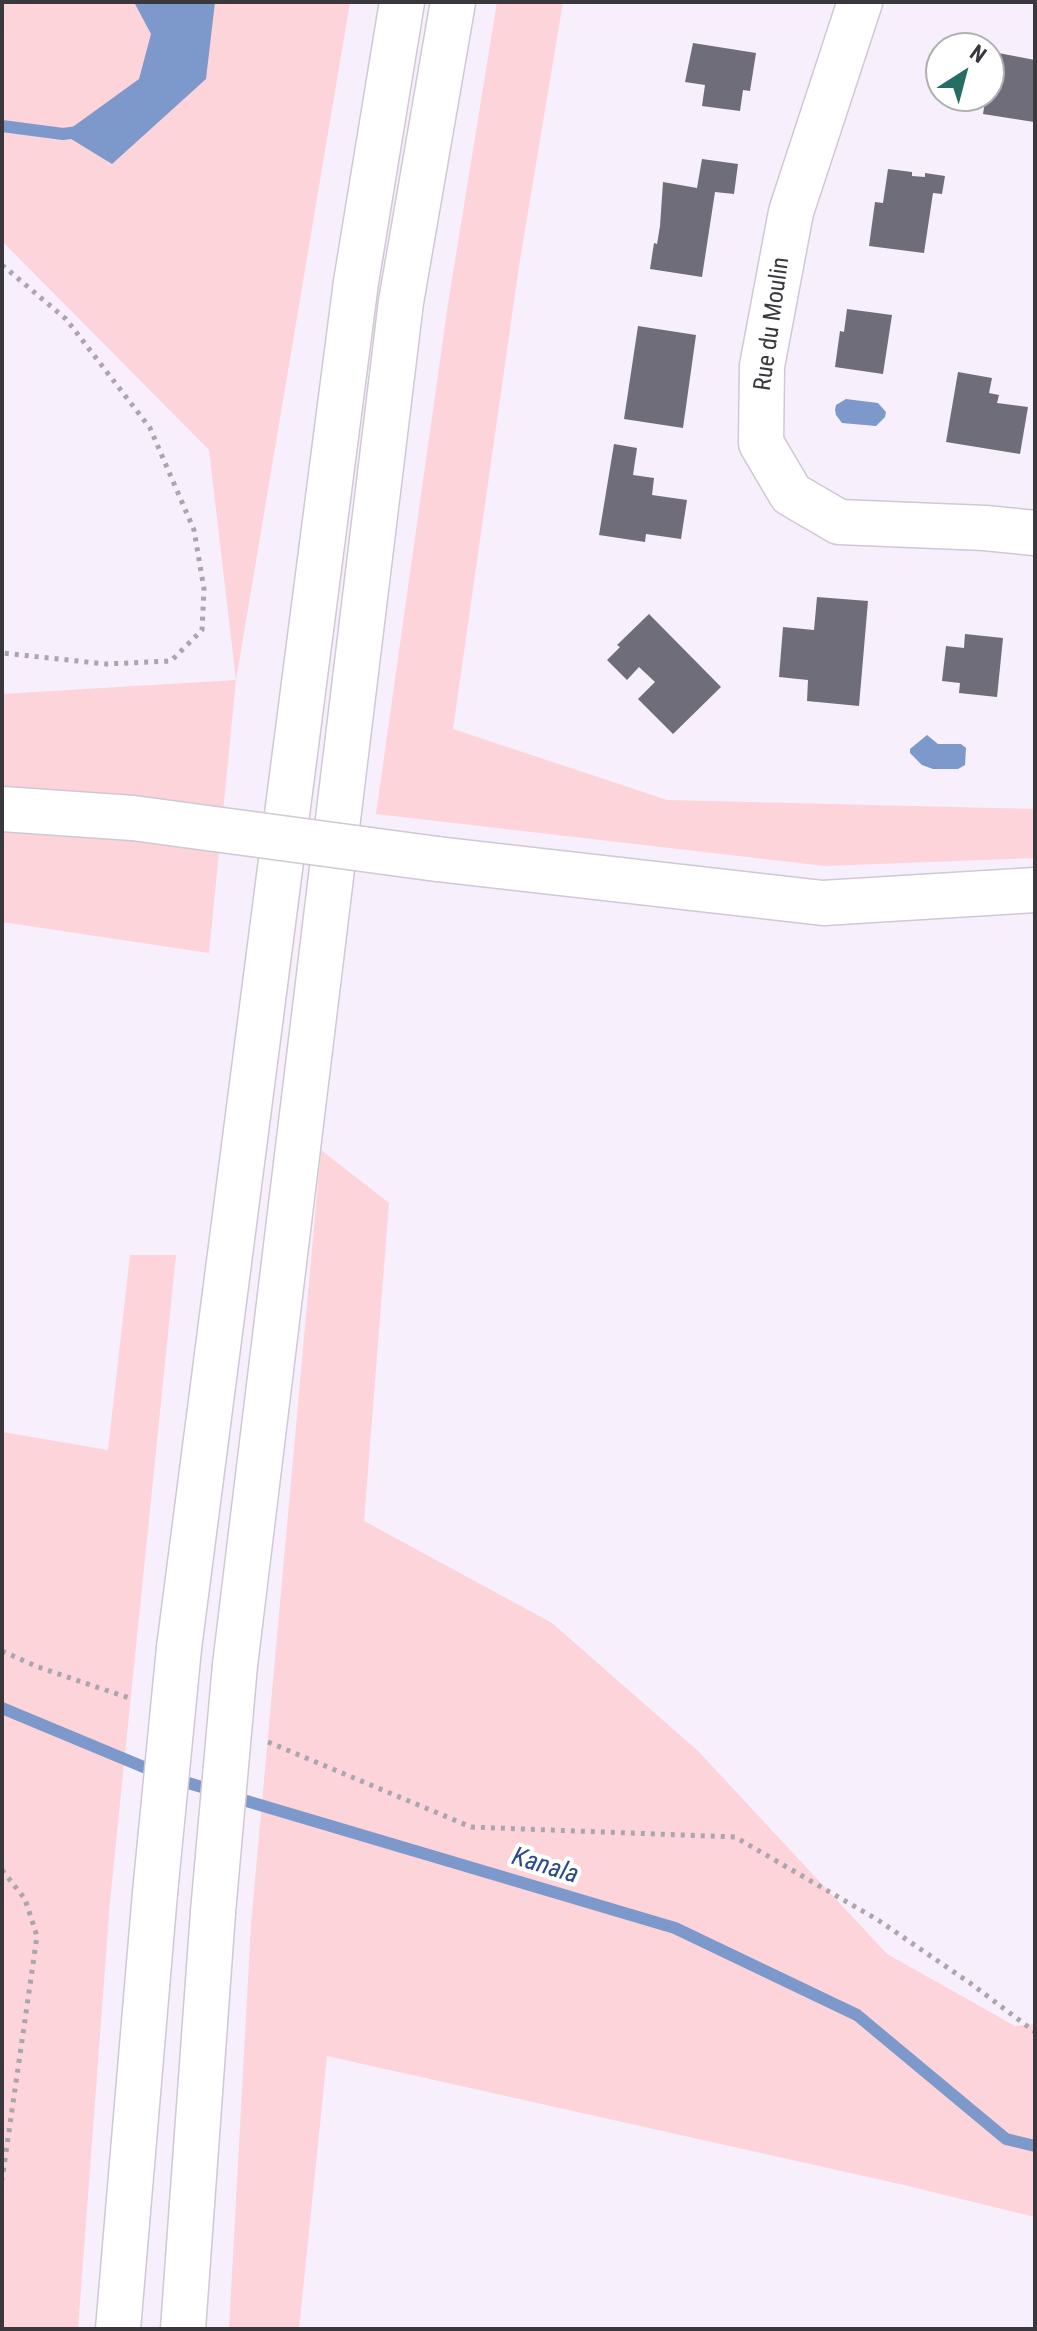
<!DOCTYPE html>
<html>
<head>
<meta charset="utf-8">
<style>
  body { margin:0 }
  #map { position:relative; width:1037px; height:2331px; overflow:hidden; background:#f7effb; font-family:"Roboto Condensed",sans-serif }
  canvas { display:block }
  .frame { position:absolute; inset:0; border:4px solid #3b383d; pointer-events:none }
  .north { position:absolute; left:925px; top:32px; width:80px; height:80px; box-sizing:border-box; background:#fff; border:2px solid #b1afb1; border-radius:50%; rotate:36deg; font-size:22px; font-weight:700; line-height:32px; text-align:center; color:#3b383d }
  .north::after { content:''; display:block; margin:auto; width:28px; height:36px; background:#266d64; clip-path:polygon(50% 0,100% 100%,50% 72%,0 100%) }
</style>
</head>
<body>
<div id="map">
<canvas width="1037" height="2331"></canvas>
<div class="frame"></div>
<div class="north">N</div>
</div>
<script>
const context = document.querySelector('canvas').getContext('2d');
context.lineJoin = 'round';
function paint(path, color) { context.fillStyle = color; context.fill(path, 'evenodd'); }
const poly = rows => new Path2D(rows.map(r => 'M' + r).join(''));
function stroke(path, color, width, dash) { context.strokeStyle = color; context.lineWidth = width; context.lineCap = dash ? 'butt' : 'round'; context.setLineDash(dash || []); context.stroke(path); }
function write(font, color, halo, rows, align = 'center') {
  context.font = font + ' "Roboto Condensed",sans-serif'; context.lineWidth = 8; context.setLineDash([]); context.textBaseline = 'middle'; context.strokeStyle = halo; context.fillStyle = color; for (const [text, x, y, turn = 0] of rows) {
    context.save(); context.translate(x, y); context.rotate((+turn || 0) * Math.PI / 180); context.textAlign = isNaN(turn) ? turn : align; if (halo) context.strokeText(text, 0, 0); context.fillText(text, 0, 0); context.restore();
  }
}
const green = poly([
  [2,2,350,2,236,680,209,953,2,922,2,694,236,680,209,450,2,241],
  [497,2,563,2,519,266,453,729,667,800,1035,809,1035,858,825,866,376,814,448,304],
  [321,1150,389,1203,364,1521,552,1623,698,1751,887,1954,1015,2026,1035,2024,1035,2217,904,2185,327,2056,299,2329,229,2329,251,1924],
  [130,1255,176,1255,110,1901,78,2329,2,2329,2,1432,108,1450]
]);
const water = poly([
  [134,2,215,2,206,79,112,164,63,134,139,79,151,34],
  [846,399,878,403,886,412,885,417,876,426,842,423,836,415,835,410,836,405],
  [927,735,938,744,961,744,966,748,965,765,958,769,933,769,922,765,910,753,910,749]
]);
const stream = poly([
  [2,126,63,134,78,132],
  [2,1708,158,1773],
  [175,1779,215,1791],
  [233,1797,675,1928,857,2015,1006,2139,1035,2146]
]);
const building = poly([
  [693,43,756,53,750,91,743,90,740,111,702,106,705,85,685,82],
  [993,52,1035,60,1034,122,983,114,986,96,989,96],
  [702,159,738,164,734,194,715,192,702,277,650,269,654,243,657,244,660,226,663,182,697,188],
  [888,169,912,172,912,176,925,177,925,173,945,176,942,194,933,193,924,253,869,246,875,202,883,203],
  [847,309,892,315,883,374,835,367,840,331,844,332],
  [638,326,696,335,683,428,624,419],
  [958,372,992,378,989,393,999,395,997,403,1028,407,1020,454,946,442],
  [614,444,637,448,633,475,654,478,652,495,687,500,681,539,646,534,645,542,599,535],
  [817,597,868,601,859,706,807,701,808,680,779,677,783,627,814,630],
  [649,614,721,687,673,734,638,699,655,682,639,667,627,680,607,660,620,647,617,645],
  [965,634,1003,638,997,697,959,693,960,683,942,681,946,646,964,648]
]);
const path = poly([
  [2,265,66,319,150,428,194,530,204,589,202,630,171,661,106,664,2,653],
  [2,1651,38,1667,132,1699],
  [268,1742,471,1827,735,1837,878,1920,970,1983,1035,2032],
  [2,1870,25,1899,37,1936,2,2180]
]);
const minor = poly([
  [860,2,791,212,762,366,761,443,791,494,839,522,985,528,1035,533],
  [2,809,133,818],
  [437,859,823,903,1035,890]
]);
const highway = poly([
  [179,1648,356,282,402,2],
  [235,1665,401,302,453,2],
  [118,2329,155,1893],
  [183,2329,213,1912]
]);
const minorBridge = poly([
  [133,818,437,859]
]);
const highwayBridge = poly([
  [155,1893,179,1648],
  [213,1912,235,1665]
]);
const streetNames = [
  ["Rue du Moulin",773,324,-82]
];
const waterNames = [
  ["Kanala",545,1867,17]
];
paint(green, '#fcd4da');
paint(water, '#7d98cb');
stroke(stream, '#7d98cb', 12);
paint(building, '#6e6d79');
stroke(minor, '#d0c8d3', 47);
stroke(highway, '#d0c8d3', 47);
stroke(path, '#aba5ae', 5, [4, 6]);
stroke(minor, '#fff', 44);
stroke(highway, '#fff', 44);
stroke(minorBridge, '#d0c8d3', 47, []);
stroke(highwayBridge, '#d0c8d3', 47, []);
stroke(minorBridge, '#fff', 44);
stroke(highwayBridge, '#fff', 44);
write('24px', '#3b383d', '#fff', streetNames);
write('italic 26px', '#2a4a89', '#fff', waterNames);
</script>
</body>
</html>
